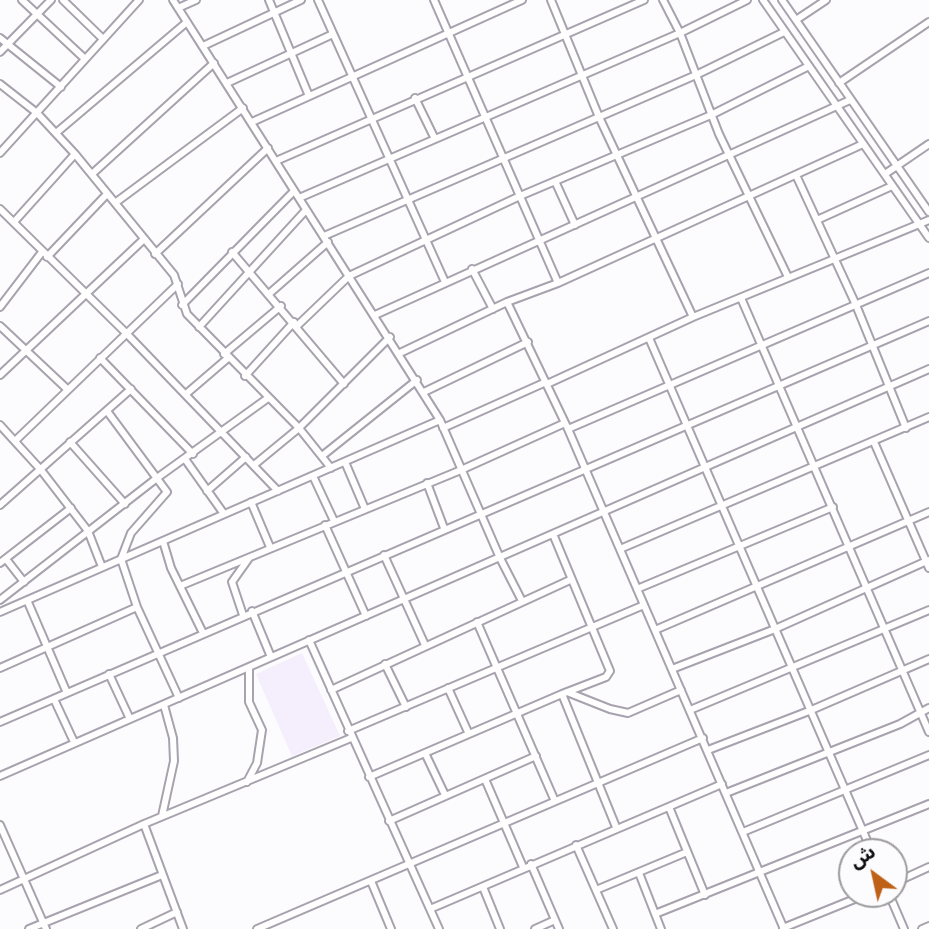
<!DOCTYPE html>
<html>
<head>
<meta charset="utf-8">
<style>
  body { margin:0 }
  #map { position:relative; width:929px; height:929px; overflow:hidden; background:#fcfbfd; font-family:Karla,"Noto Sans Arabic",sans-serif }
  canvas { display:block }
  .north { position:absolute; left:838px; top:838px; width:70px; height:70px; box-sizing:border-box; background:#fcfbfd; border:2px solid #9d9b9e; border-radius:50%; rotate:327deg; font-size:19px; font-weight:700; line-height:28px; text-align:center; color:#0e0c10 }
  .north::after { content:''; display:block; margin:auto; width:24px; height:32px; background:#bf6017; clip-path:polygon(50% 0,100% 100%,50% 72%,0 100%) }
</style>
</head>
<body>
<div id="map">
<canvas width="929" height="929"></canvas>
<div class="north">ش</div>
</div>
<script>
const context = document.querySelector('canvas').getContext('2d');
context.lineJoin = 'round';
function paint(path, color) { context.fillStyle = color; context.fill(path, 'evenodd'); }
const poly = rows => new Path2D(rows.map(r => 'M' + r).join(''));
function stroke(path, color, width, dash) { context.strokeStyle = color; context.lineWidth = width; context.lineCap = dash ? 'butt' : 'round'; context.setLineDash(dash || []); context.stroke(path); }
const built = poly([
  [302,653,340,736,292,756,256,674]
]);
const minor = poly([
  [22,0,85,59],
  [63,0,103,39],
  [269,0,309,96],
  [318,0,445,282],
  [434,0,558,283],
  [551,0,599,117,693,317],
  [663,0,680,33,719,134,788,277],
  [763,0,929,238],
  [782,0,929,212],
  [178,8,196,0],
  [796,20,826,0],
  [0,38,61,87],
  [203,46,301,0],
  [0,52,51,0],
  [227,83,333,34],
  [839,83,929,22],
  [0,84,37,113,75,154,174,275,187,314,299,428,331,468],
  [415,98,434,137],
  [252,122,522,0],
  [56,133,187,22],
  [0,153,139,0],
  [276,161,644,0],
  [92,174,214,63],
  [885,174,929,144],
  [796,175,856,305,906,428],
  [555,181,575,225],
  [299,198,680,33,747,0],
  [115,203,243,108],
  [0,209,126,333,278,491],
  [817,220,892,186],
  [14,222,75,154],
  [324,236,696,75,784,32],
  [232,252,344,384],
  [155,254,268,148],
  [47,257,107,194],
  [472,269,493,309],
  [270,293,328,242],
  [741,298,929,732],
  [507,302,558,283,863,144],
  [182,305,294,191],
  [0,307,42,252],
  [375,315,850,100],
  [298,325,349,276,520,196,711,115,809,66],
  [0,326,67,389],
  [199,327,306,210],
  [649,338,872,852],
  [400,353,507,302,568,429,784,929],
  [224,354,281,306],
  [100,358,193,454],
  [0,375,143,240],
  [245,376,294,322],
  [547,384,693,317,929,220],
  [424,392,528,342],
  [186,394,228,358],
  [107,411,167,492,131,533,121,559,137,607,179,698],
  [440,420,500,558,522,601],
  [0,425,41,470,88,531,102,567],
  [443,428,546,382],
  [568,429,929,273],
  [15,441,178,284],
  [70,442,125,504],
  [874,442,929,568],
  [322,456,417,380],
  [185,459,224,514],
  [345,462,365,509],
  [254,465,299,428,390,337],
  [313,476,334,521],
  [427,483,444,528],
  [207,491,246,457],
  [251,502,270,547],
  [0,505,131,389],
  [325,525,366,616],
  [553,534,610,671,606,677,562,694,616,827],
  [163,541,171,568,203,633],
  [620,549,929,417],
  [384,555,425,645],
  [6,559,24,582],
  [0,563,71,508],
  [180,586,461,470,565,423],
  [637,589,833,507],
  [0,600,157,478,268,398],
  [27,600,67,693],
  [252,611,271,657],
  [0,612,440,420,173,0],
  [243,615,232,582,249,558],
  [477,622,554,799],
  [655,630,929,512],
  [309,640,439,929],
  [385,664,406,707],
  [0,668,137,607],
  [672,669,775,629,929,560],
  [109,674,130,719],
  [448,688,468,732],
  [331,690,570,580],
  [567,692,610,709,628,713,681,690],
  [54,699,74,742],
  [690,710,929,610],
  [0,722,929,321],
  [348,731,644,605],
  [708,750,809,711,929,659],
  [425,753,445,795],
  [0,776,929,369],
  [369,777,562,694],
  [485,779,523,867],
  [247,782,257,763,262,730,249,702,249,668],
  [726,793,900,724,929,708],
  [669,807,705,895],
  [162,816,174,761,173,738,164,705],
  [389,821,536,756],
  [144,824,183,929],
  [0,825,46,929],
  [743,832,929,755],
  [576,845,613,929],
  [531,864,559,929],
  [639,873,661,929],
  [371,881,391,929],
  [894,883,929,867],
  [483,887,500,929],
  [0,890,144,824,351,738],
  [596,890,687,852],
  [889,894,904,929],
  [430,909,722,784],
  [655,914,929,804],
  [783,928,867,894],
  [29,929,162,875],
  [141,929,177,912],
  [257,929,703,738],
  [535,929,555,920],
  [922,929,929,926]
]);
paint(built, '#f5eefd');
stroke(minor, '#a7a2ad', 10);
stroke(minor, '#fff', 6);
</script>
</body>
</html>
